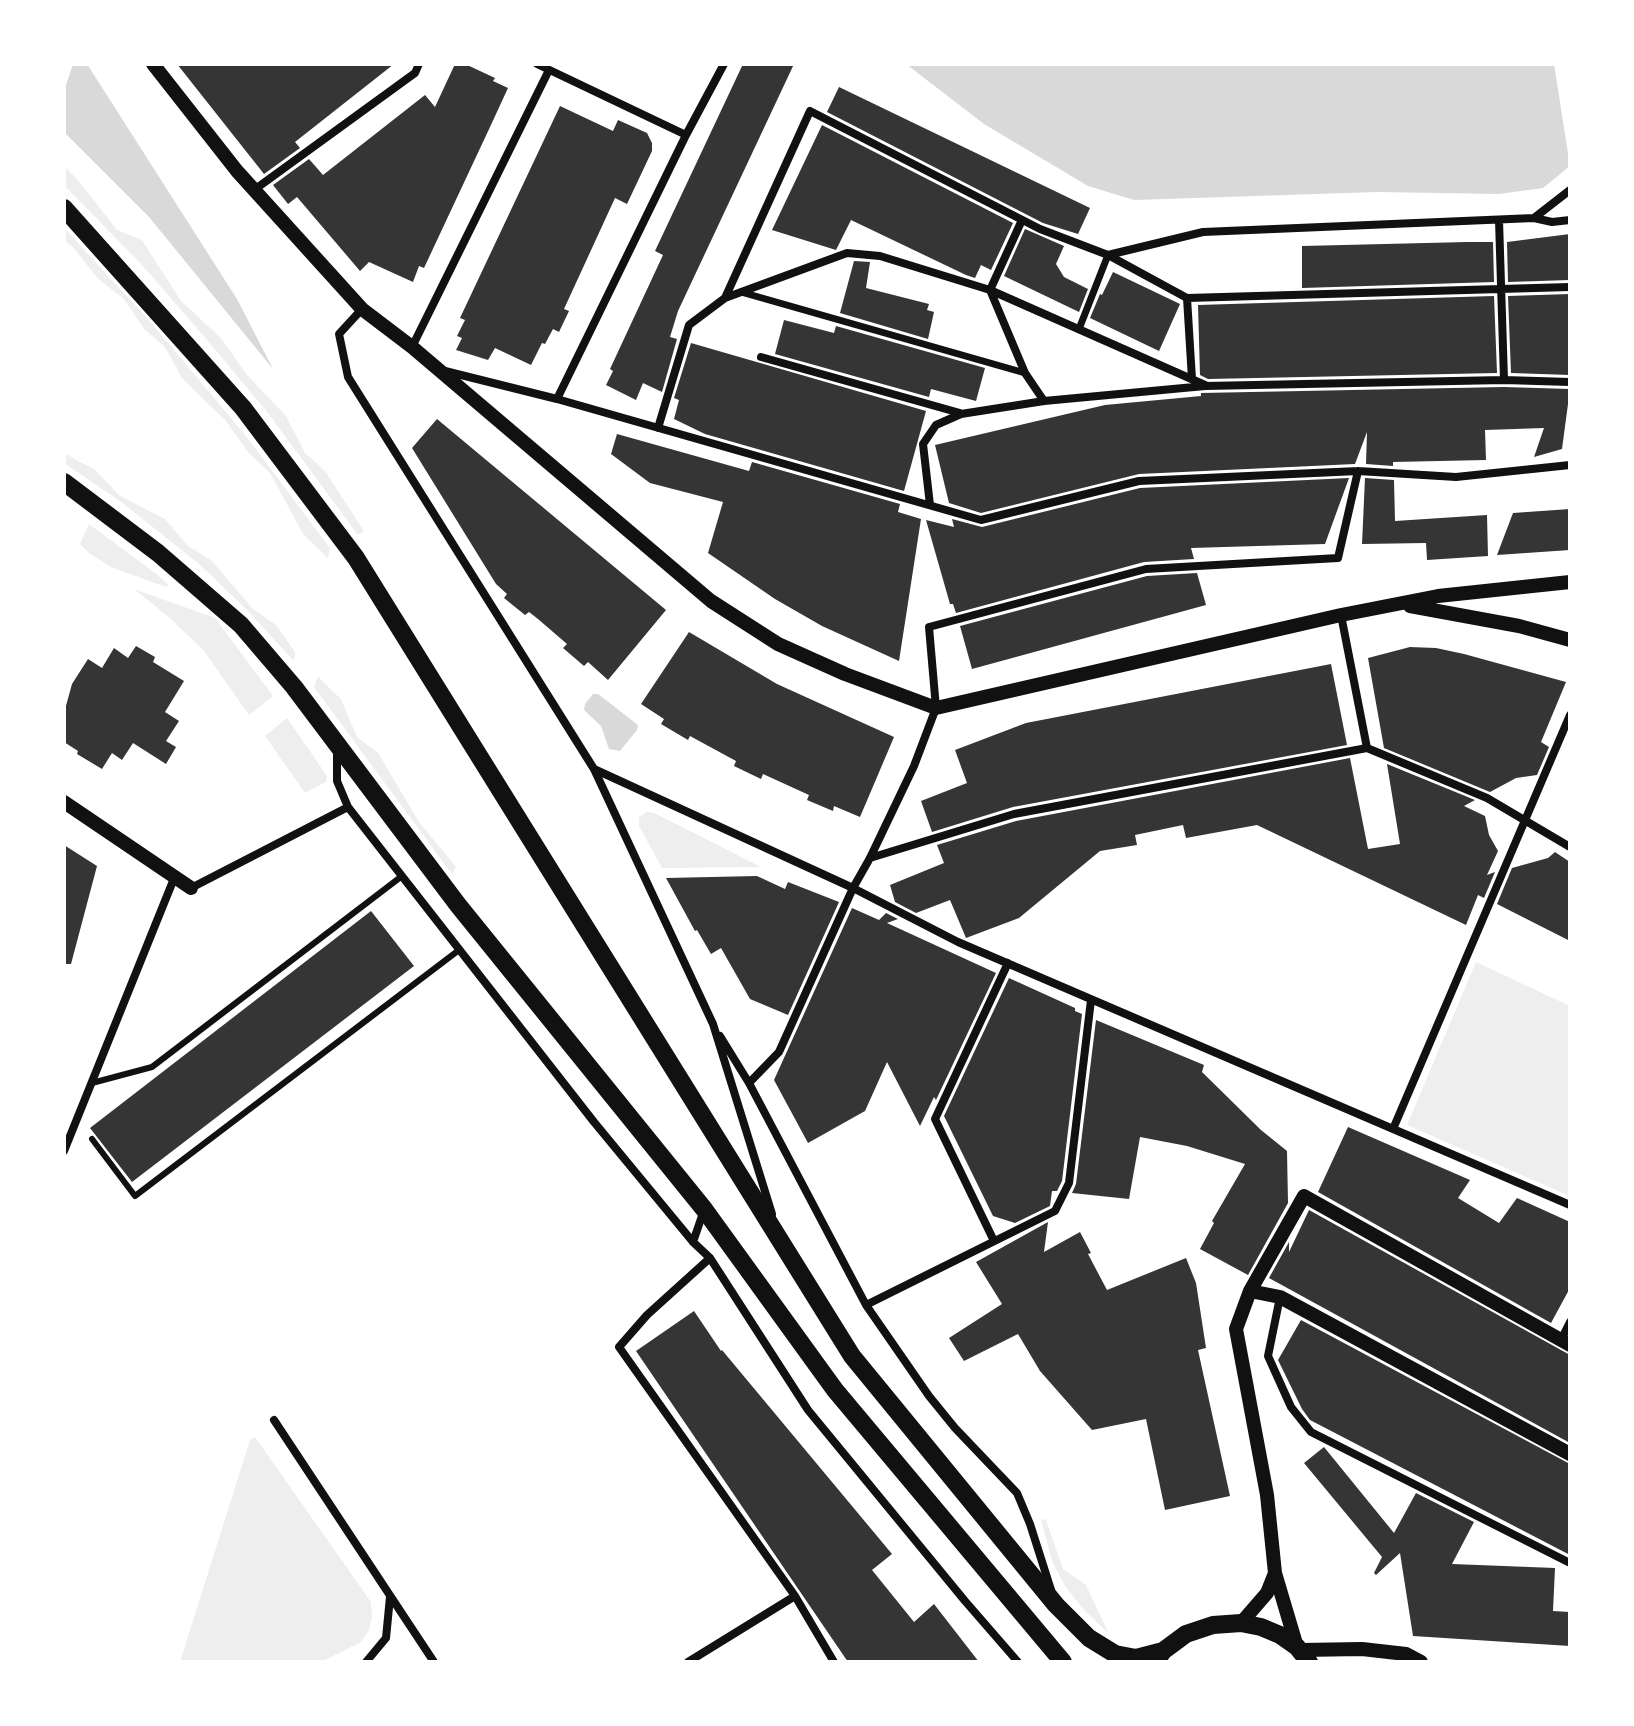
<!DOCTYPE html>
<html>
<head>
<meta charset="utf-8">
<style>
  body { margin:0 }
  #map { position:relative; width:1634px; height:1726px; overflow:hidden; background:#fff; font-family:Jost,sans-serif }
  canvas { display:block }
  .frame { position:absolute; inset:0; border:66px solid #fff; pointer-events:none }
</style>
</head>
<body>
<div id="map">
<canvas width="1634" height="1726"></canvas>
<div class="frame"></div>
</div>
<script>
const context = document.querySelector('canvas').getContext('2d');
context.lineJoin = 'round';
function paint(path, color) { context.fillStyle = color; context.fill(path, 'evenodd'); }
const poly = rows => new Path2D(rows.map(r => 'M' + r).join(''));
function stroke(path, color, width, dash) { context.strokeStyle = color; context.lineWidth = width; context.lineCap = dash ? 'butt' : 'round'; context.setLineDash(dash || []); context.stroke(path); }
const green = poly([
  [64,166,78,180,117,230,142,240,181,301,221,338,247,375,286,416,305,453,325,471,364,531,358,535,268,413,208,341,142,265,64,185],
  [64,228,148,319,246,436,330,548,328,558,303,534,270,473,248,452,226,421,182,378,165,347,144,329,124,299,98,279,73,247,66,242],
  [64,453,95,470,120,496,165,519,188,546,211,560,253,609,276,625,295,652,294,661,246,609,199,564,120,501,64,463],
  [89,524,155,573,169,585,166,587,111,567,89,553,80,544],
  [134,589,215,618,273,696,249,715,204,651,170,618],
  [318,677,341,699,357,737,378,753,419,822,456,867,452,874,314,687],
  [287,718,327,776,326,782,305,793,265,736],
  [647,812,654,813,761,867,662,868,639,826,639,817],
  [1476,962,1570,1006,1570,1196,1407,1125],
  [255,1437,371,1602,372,1616,369,1630,361,1642,321,1662,180,1662,250,1440],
  [1041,1519,1046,1520,1063,1569,1086,1585,1109,1634,1084,1610,1065,1586,1052,1561]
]);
const water = poly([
  [73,64,87,64,237,299,273,369,149,217,64,132,64,91],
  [906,64,1554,64,1570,166,1543,188,1499,194,1377,192,1134,200,1088,186,984,124],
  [593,694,598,694,638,725,637,730,620,751,609,749,601,726,584,710,585,704]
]);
const building = poly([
  [177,64,394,64,295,142,300,148,264,174],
  [455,64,465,64,495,78,493,81,508,88,490,127,424,268,419,266,413,282,369,262,360,271,297,197,288,204,273,185,309,159,323,175,425,95,435,107],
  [743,64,794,64,678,311,670,337,677,339,662,392,643,383,636,400,606,385,613,371,610,369,663,255,655,251],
  [839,87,1090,208,1078,234,1043,223,827,112],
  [560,106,613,131,618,120,647,133,652,143,652,151,627,204,615,198,564,309,569,311,559,332,553,329,545,344,542,343,531,365,495,348,488,360,456,350,462,338,457,336,465,320,460,318],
  [822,125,1013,223,991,270,981,265,975,278,966,275,851,220,836,250,772,230],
  [1025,229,1064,246,1056,264,1064,277,1088,289,1079,312,1004,276],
  [1570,234,1570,280,1508,282,1507,242],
  [1467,242,1493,242,1494,282,1302,288,1302,246],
  [854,261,870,262,866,288,929,304,927,310,934,312,928,339,840,313],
  [1113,272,1180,304,1159,351,1090,318,1100,294,1102,295],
  [1570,294,1570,375,1511,373,1508,296],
  [1494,296,1497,373,1208,379,1200,375,1198,305],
  [784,320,834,333,836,326,985,368,976,401,931,389,929,397,775,354],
  [691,343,926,411,904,491,705,434,674,419,679,400,674,398],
  [1504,387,1570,389,1562,449,1534,457,1544,428,1485,430,1486,460,1393,462,1393,466,1366,464,1367,432,1355,464,1139,474,981,513,949,503,935,445,1105,405,1201,396,1201,393],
  [437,419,666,610,608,680,588,662,584,666,563,648,567,644,538,619,529,612,525,615,504,598,507,594,496,584,412,448],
  [617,434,749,471,752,462,900,504,898,512,921,519,899,661,822,626,775,599,708,553,723,502,650,483,611,454],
  [1349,478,1325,544,1191,548,1194,559,1144,562,956,613,953,604,950,604,926,520,954,527,952,519,982,527,1140,488],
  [1365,478,1394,480,1395,521,1487,515,1488,556,1427,560,1426,543,1362,544],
  [1570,509,1570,550,1497,555,1513,513],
  [1197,573,1206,605,972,669,960,626,1147,576],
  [689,632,777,684,894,737,860,817,834,806,833,811,807,800,809,795,763,774,761,779,734,766,736,761,690,736,688,740,661,724,664,719,641,704],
  [136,646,155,657,153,662,184,681,165,712,179,721,166,741,176,747,166,764,133,743,122,760,112,753,102,769,77,754,78,751,64,742,64,713,72,684,88,659,102,668,114,648,128,658],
  [1410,647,1436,648,1464,654,1566,682,1541,742,1549,747,1537,775,1516,778,1490,792,1384,748,1368,658],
  [1331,664,1347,745,1013,807,932,832,921,801,967,783,955,750,1026,723],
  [1350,758,1368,849,1400,844,1387,764,1475,800,1464,806,1485,816,1489,835,1498,851,1487,875,1495,872,1484,898,1478,895,1466,925,1257,825,1186,838,1183,825,1135,835,1137,845,1100,851,1019,918,966,938,950,900,916,913,895,902,890,885,944,863,937,845,1016,821],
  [64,845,97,866,71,964,64,964],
  [1555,852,1570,862,1570,941,1497,904,1512,868,1548,858],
  [757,876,785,889,788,882,839,902,788,1015,750,999,721,948,711,954,697,930,695,931,666,878],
  [852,908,879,920,886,913,898,919,887,923,996,973,936,1100,934,1097,920,1126,887,1062,865,1111,808,1143,774,1080],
  [371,911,414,966,132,1182,90,1128],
  [1009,978,1075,1008,1075,1011,1082,1014,1062,1181,1057,1191,1052,1191,1050,1206,1015,1223,993,1216,944,1116],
  [1096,1020,1204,1065,1202,1072,1261,1130,1287,1151,1288,1203,1248,1275,1200,1249,1214,1223,1212,1221,1245,1164,1187,1146,1140,1137,1129,1199,1072,1193,1076,1184],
  [1348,1127,1470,1180,1458,1198,1499,1223,1517,1198,1570,1222,1570,1288,1551,1323,1318,1192],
  [1309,1210,1570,1355,1570,1443,1269,1278,1289,1242,1289,1252],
  [1048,1222,1044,1252,1080,1232,1091,1253,1088,1254,1107,1290,1186,1258,1196,1283,1206,1348,1198,1350,1230,1496,1165,1510,1146,1419,1092,1430,1040,1371,1018,1334,964,1361,949,1338,1002,1304,976,1262],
  [694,1311,721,1351,722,1350,892,1554,872,1570,914,1622,934,1604,979,1662,848,1662,636,1351],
  [1301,1320,1570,1464,1570,1555,1310,1420,1302,1409,1278,1360],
  [1324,1447,1394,1533,1416,1493,1474,1522,1452,1564,1555,1568,1553,1611,1570,1612,1570,1646,1413,1636,1400,1553,1376,1575,1374,1573,1382,1557,1304,1463]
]);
const service = poly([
  [92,1083,152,1067,402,876],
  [92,1139,135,1196,459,950]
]);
const pedestrian = poly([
  [741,292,1025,373],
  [1079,329,1108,255]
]);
const minor = poly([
  [537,64,686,135],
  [254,190,415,73,419,64],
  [1534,218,1570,190],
  [1022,220,990,290,1025,373,1044,401],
  [1499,220,1504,380],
  [1108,255,1187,298,1570,287],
  [725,298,847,253,880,256,990,290,1205,385],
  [1187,298,1192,379],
  [362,309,339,334,348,377,594,769,713,1024,772,1214],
  [412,347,549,70],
  [761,357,960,413],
  [445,371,557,399,981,520,1139,481,1358,471,1456,477,1570,465],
  [557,399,686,135,724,64],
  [658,428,689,325,725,298,810,111,1040,229,1108,255,1203,232,1534,218,1552,222,1570,220],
  [930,505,923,444,936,425,961,414,1044,401,1205,386,1504,380,1570,382],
  [1341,615,1367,748],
  [1367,748,1487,798,1570,847],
  [337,752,337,781,348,807,594,1122,693,1242,710,1258,808,1410,965,1601,1018,1662],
  [594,769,853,888,958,942,1570,1205],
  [870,858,1014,814,1367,748],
  [191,888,348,807],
  [720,1036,749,1083,866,1305,929,1396,955,1428,1017,1493,1030,1524,1052,1593],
  [749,1083,779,1052,853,888,870,858,914,766,936,708,929,627,1146,569,1338,558,1358,471],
  [1393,1129,1570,715],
  [64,1151,175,876],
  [994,1241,935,1119,1008,963],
  [693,1242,704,1210],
  [710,1258,647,1315,619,1347,795,1596,834,1662],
  [1280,1297,1268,1356,1291,1407,1311,1432,1570,1563],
  [866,1305,1055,1211,1069,1183,1091,1000],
  [1561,1340,1570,1322],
  [274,1420,434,1662],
  [366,1662,386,1638,390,1597],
  [688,1662,795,1596]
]);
const tertiary = poly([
  [153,64,237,171,362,309,412,347,711,601,778,644,845,674,936,708,1341,615,1438,596,1570,582],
  [1410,606,1519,626,1570,640],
  [64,802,191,888],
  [1250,1291,1280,1297,1570,1454],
  [1241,1623,1267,1593,1275,1573],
  [1297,1647,1275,1573,1267,1495,1236,1329,1250,1291,1304,1196,1570,1345],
  [1300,1650,1362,1649,1406,1654,1421,1662]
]);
const primary = poly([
  [64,208,243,408,356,558,852,1356,1056,1605,1089,1638,1115,1654,1136,1658,1163,1651],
  [64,482,158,553,241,625,294,687,458,905,704,1209,835,1390,1063,1662],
  [1157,1660,1163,1651,1186,1634,1213,1625,1241,1623,1261,1627,1280,1635,1297,1647,1309,1662]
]);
paint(green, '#eee');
paint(water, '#d9d9d9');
paint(building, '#353535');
stroke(service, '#111', 6);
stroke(pedestrian, '#111', 7);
stroke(minor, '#111', 8);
stroke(tertiary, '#111', 14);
stroke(primary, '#111', 18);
</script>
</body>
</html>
